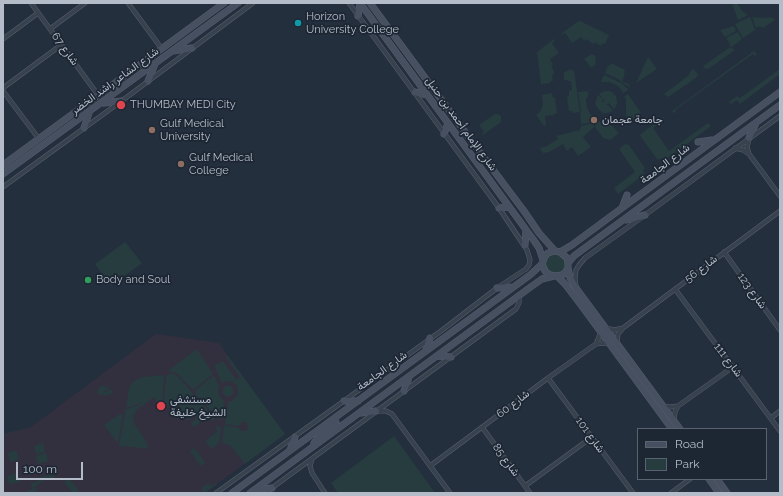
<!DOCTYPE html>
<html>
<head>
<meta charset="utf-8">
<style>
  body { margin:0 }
  #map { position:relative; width:783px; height:496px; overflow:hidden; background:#242f3e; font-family:Raleway,sans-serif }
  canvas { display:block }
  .frame { position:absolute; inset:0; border:4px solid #b4bcc9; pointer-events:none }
  .legend { position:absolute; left:637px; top:428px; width:130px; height:52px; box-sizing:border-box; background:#1d2633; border:1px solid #59626f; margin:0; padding:5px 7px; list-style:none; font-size:12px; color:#b4bcc9 }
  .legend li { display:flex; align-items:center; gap:8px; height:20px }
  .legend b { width:20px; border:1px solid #59626f }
  .scale { position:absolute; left:16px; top:462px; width:67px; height:18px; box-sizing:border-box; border:2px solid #b4bcc9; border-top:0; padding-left:5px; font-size:12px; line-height:14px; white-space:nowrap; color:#b4bcc9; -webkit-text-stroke:3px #1d2633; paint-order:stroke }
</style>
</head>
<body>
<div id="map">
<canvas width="783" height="496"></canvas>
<div class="frame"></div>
<ul class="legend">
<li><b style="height:5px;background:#465061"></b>Road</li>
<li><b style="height:11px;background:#263c3f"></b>Park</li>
</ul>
<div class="scale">100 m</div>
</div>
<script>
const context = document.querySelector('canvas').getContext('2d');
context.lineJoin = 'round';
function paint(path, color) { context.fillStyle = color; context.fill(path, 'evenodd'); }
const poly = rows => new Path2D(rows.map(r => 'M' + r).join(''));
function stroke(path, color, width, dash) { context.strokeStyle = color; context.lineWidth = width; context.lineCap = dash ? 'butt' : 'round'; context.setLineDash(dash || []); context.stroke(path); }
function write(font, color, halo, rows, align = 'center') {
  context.font = font + ' Raleway,Vazirmatn,sans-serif'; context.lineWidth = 3.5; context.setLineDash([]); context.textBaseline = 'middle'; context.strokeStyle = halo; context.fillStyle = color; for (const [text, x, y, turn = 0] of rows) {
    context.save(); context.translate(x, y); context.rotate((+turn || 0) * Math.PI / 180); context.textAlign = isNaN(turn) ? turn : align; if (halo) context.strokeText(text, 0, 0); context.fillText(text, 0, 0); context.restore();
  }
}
const medical = poly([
  [156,334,219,343,249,386,285,434,205,493,3,493,3,434,31,427]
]);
const green = poly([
  [732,3,737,3,742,11,748,15,738,20],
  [750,17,755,30,743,38,735,24],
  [771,17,773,18,775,20,763,28,760,26,756,28,752,17,764,18],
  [580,21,609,35,605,44,602,43,601,46,595,42,594,44,590,42,587,39,584,41,581,37,572,43,565,33,562,35,561,34,577,22],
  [734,26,736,31,725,37,720,30],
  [738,32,742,39,732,47,729,45,730,44,726,38],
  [554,39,555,40,552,43,559,53,550,59,553,65,551,66,553,69,554,74,552,75,553,81,550,81,550,83,541,84,537,52],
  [730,47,735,50,708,69,704,68,703,66,705,65],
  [754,51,757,54,755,56,753,54,675,110,676,112,674,113,672,111],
  [591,54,596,56,595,59,596,60,595,63,596,63,595,66,593,65,593,67,590,67,588,63,584,59],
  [648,57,657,69,636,83],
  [611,63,625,70,624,73,625,74,622,81,630,85,629,87,616,78,605,73,608,65,610,66],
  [570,69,572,71,574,70,580,112,581,111,578,92,587,91,589,93,586,100,587,107,590,114,595,118,595,122,581,124,580,112,573,113,572,111,569,111,567,97,569,96,569,91,572,90,571,81,568,81,567,80,564,80,564,73],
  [693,69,698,74,696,78,668,97,665,95,664,94,689,75,690,72],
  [780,69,780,74,740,104,737,100,731,104,729,102,737,96,740,98],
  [604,75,621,83,628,89,627,91,623,93,620,88,616,85,609,82,601,82],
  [606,91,610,91,613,93,616,96,617,101,617,104,614,110,609,103,605,105,608,105,613,111,607,113,603,113,599,110,595,104,596,100,598,95,603,99,602,102,603,103,604,100,606,99,603,99,599,94,602,92],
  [552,93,553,98,555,98,557,113,554,114,554,115,545,116,546,125,544,126,536,115,540,112,542,107,543,104,542,95],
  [628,94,641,113,635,116,638,119,633,122,628,120,626,114,626,99,624,97],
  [495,114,497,114,501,116,501,122,483,135,482,134,484,132,479,125],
  [663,117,665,120,653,128,669,151,708,123,711,126,668,158,667,157,662,161,661,159,657,159,641,137,640,135,642,133],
  [596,120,612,126,618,132,618,134,610,140,603,138,595,127],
  [594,123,594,127,583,137,591,147,578,156,572,147,567,151,563,144,549,152,543,153,540,149,542,147,545,147,558,139,556,136,580,130,581,126],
  [625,144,629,145,645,168,643,170,645,174,618,194,614,188,635,172,619,149],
  [125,242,142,263,111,286,95,264],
  [558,252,566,261,564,270,558,274,548,272,544,261,547,255],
  [197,349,213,374,194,389,192,389,178,374,174,372,170,372,169,370],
  [228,356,285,434,245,464,230,445,222,443,224,425,239,428,241,431,245,431,248,429,248,426,247,423,244,421,240,423,239,426,225,424,228,402,232,401,238,395,238,390,237,386,232,381,226,381,222,383,215,367,215,365,218,363,220,364,223,361,236,380,240,377,226,357],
  [168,374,174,374,178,377,215,418,211,421,207,417,194,427,191,423,197,418,196,416,195,415,189,420,175,400,170,404,171,405,169,406,168,406,167,407,164,405,166,377],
  [162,375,164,377,162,403,158,405,157,403,158,402,154,397,135,411,136,413,132,416,135,421,133,422,148,444,147,449,126,446,120,447,119,445,126,409,142,404,141,403,126,408,129,388,131,384,136,380,143,377],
  [213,376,215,377,219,386,218,391,219,396,224,401,222,418,220,420,196,395,195,392,196,390],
  [104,385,106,388,108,386,109,388,103,392,104,393,110,389,113,393,107,395,100,395,98,393,98,389],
  '222.5 391a5.5 5.5 0 1 1 11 0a5.5 5.5 0 1 1-11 0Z',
  [120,414,123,414,118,443,104,425],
  [217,426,220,427,221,429,219,442,218,444,213,448,211,448,205,441,218,431,215,428],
  [394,436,435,493,338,493,331,483],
  [43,443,45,452,36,454,34,446],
  [194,448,205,462,201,466,190,451],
  [16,450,19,459,10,462,8,453],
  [46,453,48,461,38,464,36,456],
  [18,473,20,482,9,484,7,476],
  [53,474,55,479,51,481,49,477,34,487,37,491,34,493,27,493,27,491,32,489,31,484,38,481,37,478],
  [69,478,79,491,76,493,73,493,64,482],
  [209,483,211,486,215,483,216,485,204,493,201,488]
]);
const street = poly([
  [31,3,98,95],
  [128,3,162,49],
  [50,29,85,3],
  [3,39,38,13],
  [3,88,61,45],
  [3,91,39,139],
  [749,139,747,147,749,154],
  [735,148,743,150,749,154,780,196],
  [3,187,127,97,253,3],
  [724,252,780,330],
  [576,286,575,279,576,270,579,265,585,258,645,215,780,116],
  [675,289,780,431],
  [606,328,614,330,623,328],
  [617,343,618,334,623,328,780,211],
  [596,344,599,337,600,331],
  [548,378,633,493],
  [663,406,669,407,678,406,733,367],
  [377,411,386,411,392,414,450,493],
  [771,418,780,411],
  [674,421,675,412,678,406],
  [482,427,530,493],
  [312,459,310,466,312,473,325,493],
  [430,466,548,378,596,344,603,343,610,344],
  [525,486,592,437],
  [216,493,441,331,497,288,526,269,529,265,530,260,527,250,499,208,349,3],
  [265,493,516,309,519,303,519,296],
  [671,493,690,479]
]);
const secondary = poly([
  [360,3,535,242,539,248,543,260],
  [370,3,482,155,524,211,539,233,555,251],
  [358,16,360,4],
  [173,51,192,48],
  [148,81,155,64],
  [415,92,427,95],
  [104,103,122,101],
  [84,128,89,113],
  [444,134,448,123],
  [749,138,756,123],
  [698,142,712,140],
  [3,165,224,3],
  [3,174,238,3],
  [499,208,509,207],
  [622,208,627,195],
  [626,220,645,215],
  [525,245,526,230],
  [560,252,572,245,622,208,780,92],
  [568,263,574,256,582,250,780,105],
  [568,268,570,278,576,288,680,429],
  [557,276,565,284,581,305,672,429],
  [497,288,513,287],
  [426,350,430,338],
  [437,356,451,357],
  [404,391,409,377],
  [344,401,358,401],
  [361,413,376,411],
  [314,443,320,436,335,424,336,422,334,419],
  [290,450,295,437],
  [709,479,719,493],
  [717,479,727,493],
  [255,491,272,488],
  [232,493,426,351,530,275,542,264,545,256,548,253,555,251,560,252,567,258,568,263,568,268,565,273,562,275,557,276,550,275,547,273,545,271,542,264],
  [250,493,532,286,542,279,554,276]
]);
const markers = [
  [298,23,4,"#0f9aa8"],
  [121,105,5,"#e0444e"],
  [594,120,4,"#8d6e63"],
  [152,130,4,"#8d6e63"],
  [181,164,4,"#8d6e63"],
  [88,280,4,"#2e9e5b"],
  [161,406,5,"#e0444e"]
];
const poiNames = [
  ["Horizon",306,17],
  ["University College",306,30],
  ["THUMBAY MEDI City",130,105],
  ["جامعة عجمان",602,120],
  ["Gulf Medical",160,124],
  ["University",160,137],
  ["Gulf Medical",189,158],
  ["College",189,171],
  ["Body and Soul",96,280],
  ["مستشفى",170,400],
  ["الشيخ خليفة",170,413]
];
const streetNames = [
  ["شارع 67",65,49,54],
  ["شارع الشاعر راشد الخضر",115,81,-36],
  ["شارع الإمام أحمد بن حنبل",461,124,54],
  ["شارع الجامعة",665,164,-37],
  ["شارع 56",701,269,-37],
  ["شارع 123",752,291,54],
  ["شارع 111",728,360,53],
  ["شارع الجامعة",382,371,-36],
  ["شارع 60",513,404,-37],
  ["شارع 101",590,435,54],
  ["شارع 85",506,460,54]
];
paint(medical, '#32303f');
paint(green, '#263c3f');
stroke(street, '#565f6c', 5);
stroke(secondary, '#565f6c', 7);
stroke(street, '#38414e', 4);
stroke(secondary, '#465061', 6);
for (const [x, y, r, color] of markers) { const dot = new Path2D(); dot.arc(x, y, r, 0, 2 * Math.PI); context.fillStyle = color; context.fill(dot); stroke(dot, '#1d2633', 1.5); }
write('11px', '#b4bcc9', '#1d2633', poiNames, 'left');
write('11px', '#b4bcc9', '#1d2633', streetNames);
</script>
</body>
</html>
